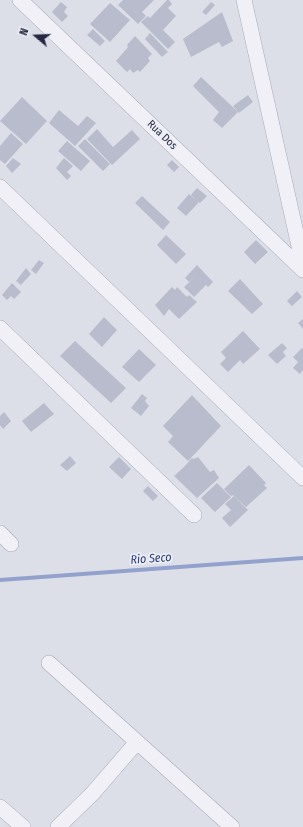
<!DOCTYPE html>
<html>
<head>
<meta charset="utf-8">
<style>
  body { margin:0 }
  #map { position:relative; width:303px; height:827px; overflow:hidden; background:#dddfe8; font-family:"Fira Sans Condensed",sans-serif }
  canvas { display:block }
  .north { position:absolute; left:16px; top:16px; width:40px; height:40px; -webkit-text-stroke:3px #eceef6; paint-order:stroke; rotate:289deg; font-size:11px; font-weight:700; line-height:16px; text-align:center; color:#252840 }
  .north::after { content:''; display:block; margin:auto; width:14px; height:18px; background:#252840; clip-path:polygon(50% 0,100% 100%,50% 72%,0 100%) }
</style>
</head>
<body>
<div id="map">
<canvas width="303" height="827"></canvas>
<div class="north">N</div>
</div>
<script>
const context = document.querySelector('canvas').getContext('2d');
context.lineJoin = 'round';
const poly = rows => new Path2D(rows.map(r => 'M' + r).join(''));
function stroke(path, color, width, dash) { context.strokeStyle = color; context.lineWidth = width; context.lineCap = dash ? 'butt' : 'round'; context.setLineDash(dash || []); context.stroke(path); }
function paint(path, color) { context.fillStyle = color; context.fill(path, 'evenodd'); }
function write(font, color, halo, rows, align = 'center') {
  context.font = font + ' "Fira Sans Condensed",sans-serif'; context.lineWidth = 3.5; context.setLineDash([]); context.textBaseline = 'middle'; context.strokeStyle = halo; context.fillStyle = color; for (const [text, x, y, turn = 0] of rows) {
    context.save(); context.translate(x, y); context.rotate((+turn || 0) * Math.PI / 180); context.textAlign = isNaN(turn) ? turn : align; if (halo) context.strokeText(text, 0, 0); context.fillText(text, 0, 0); context.restore();
  }
}
const stream = poly([
  [0,580,303,558]
]);
const building = poly([
  [123,0,154,0,142,12,146,16,138,24,118,5],
  [167,0,169,0,172,4,168,8,176,16,163,30,175,42,168,49,141,22,148,16,150,18],
  [61,2,67,7,64,12,68,16,62,22,52,12],
  [211,2,215,5,206,15,202,12],
  [110,3,130,20,110,42,90,24],
  [222,12,233,41,222,47,219,42,191,57,183,39],
  [93,29,105,41,100,46,87,35],
  [150,33,168,52,162,57,145,39],
  [135,36,152,54,148,58,150,61,140,72,138,70,133,73,130,69,127,72,116,61,128,47,127,45],
  [201,77,238,112,222,128,213,120,219,112,193,86],
  [248,95,253,102,239,113,233,106],
  [22,97,47,121,26,144,0,121],
  [59,110,78,126,87,116,96,123,75,146,49,123],
  [97,129,113,147,132,130,140,139,112,165,87,139],
  [11,133,23,144,5,164,0,160,0,146],
  [85,139,110,164,103,171,78,146],
  [67,141,90,161,81,171,58,151],
  [13,158,21,164,12,173,6,166],
  [64,158,73,166,67,172,71,176,67,180,56,168],
  [172,160,179,167,174,172,167,165],
  [197,188,207,196,200,203,199,202,186,216,177,208,189,194,197,201,191,195],
  [142,196,170,222,163,230,135,203],
  [166,235,186,254,176,264,157,245],
  [256,240,268,252,255,264,244,252],
  [39,260,44,263,36,274,31,270],
  [197,265,213,282,208,287,206,285,194,297,184,287,198,274,189,282,185,278],
  [26,268,31,274,21,285,16,281],
  [240,279,263,304,252,314,228,291],
  [12,283,21,292,14,299,11,296,7,300,2,295],
  [172,287,175,290,177,287,187,297,189,295,197,302,179,319,169,309,164,316,155,305],
  [297,291,302,297,292,306,287,301],
  [104,317,117,330,102,347,89,334],
  [303,319,303,329,298,323],
  [243,331,260,349,243,364,240,360,228,372,220,364,226,358,221,352],
  [75,341,126,388,111,403,60,356],
  [282,343,287,348,283,352,286,356,277,364,268,355],
  [302,348,303,349,303,370,300,374,293,368,298,362,293,357],
  [139,349,156,365,139,382,122,367],
  [142,394,147,398,145,401,149,406,141,416,131,408],
  [192,395,221,426,188,461,168,442,173,436,163,426],
  [44,403,54,414,31,432,22,421],
  [4,412,11,421,3,429,0,425,0,416],
  [70,456,76,463,67,471,60,465],
  [119,457,131,469,122,479,109,467],
  [198,457,210,472,214,470,219,478,197,498,174,476,183,468,192,458,194,459],
  [249,465,266,483,264,485,267,488,246,507,233,495,231,496,224,489],
  [217,483,231,497,215,512,201,498],
  [148,486,158,496,153,501,143,491],
  [234,496,248,510,230,527,222,518,231,510,225,504]
]);
const street = poly([
  [20,0,303,270],
  [244,0,303,264],
  [0,187,303,478],
  [0,328,194,515],
  [0,533,11,544],
  [49,663,232,827],
  [0,807,23,827],
  [58,827,92,794,137,742]
]);
const streetNames = [
  ["Rua Dos",162,135,44]
];
const waterNames = [
  ["Rio Seco",151,559,-4]
];
stroke(stream, '#93a2cd', 4);
paint(building, '#b9bccc');
stroke(street, '#a6a8b6', 16);
stroke(street, '#f0f0f6', 15);
write('11px', '#252840', '#eceef6', streetNames);
write('italic 12px', '#2b3b78', '#eceef6', waterNames);
</script>
</body>
</html>
